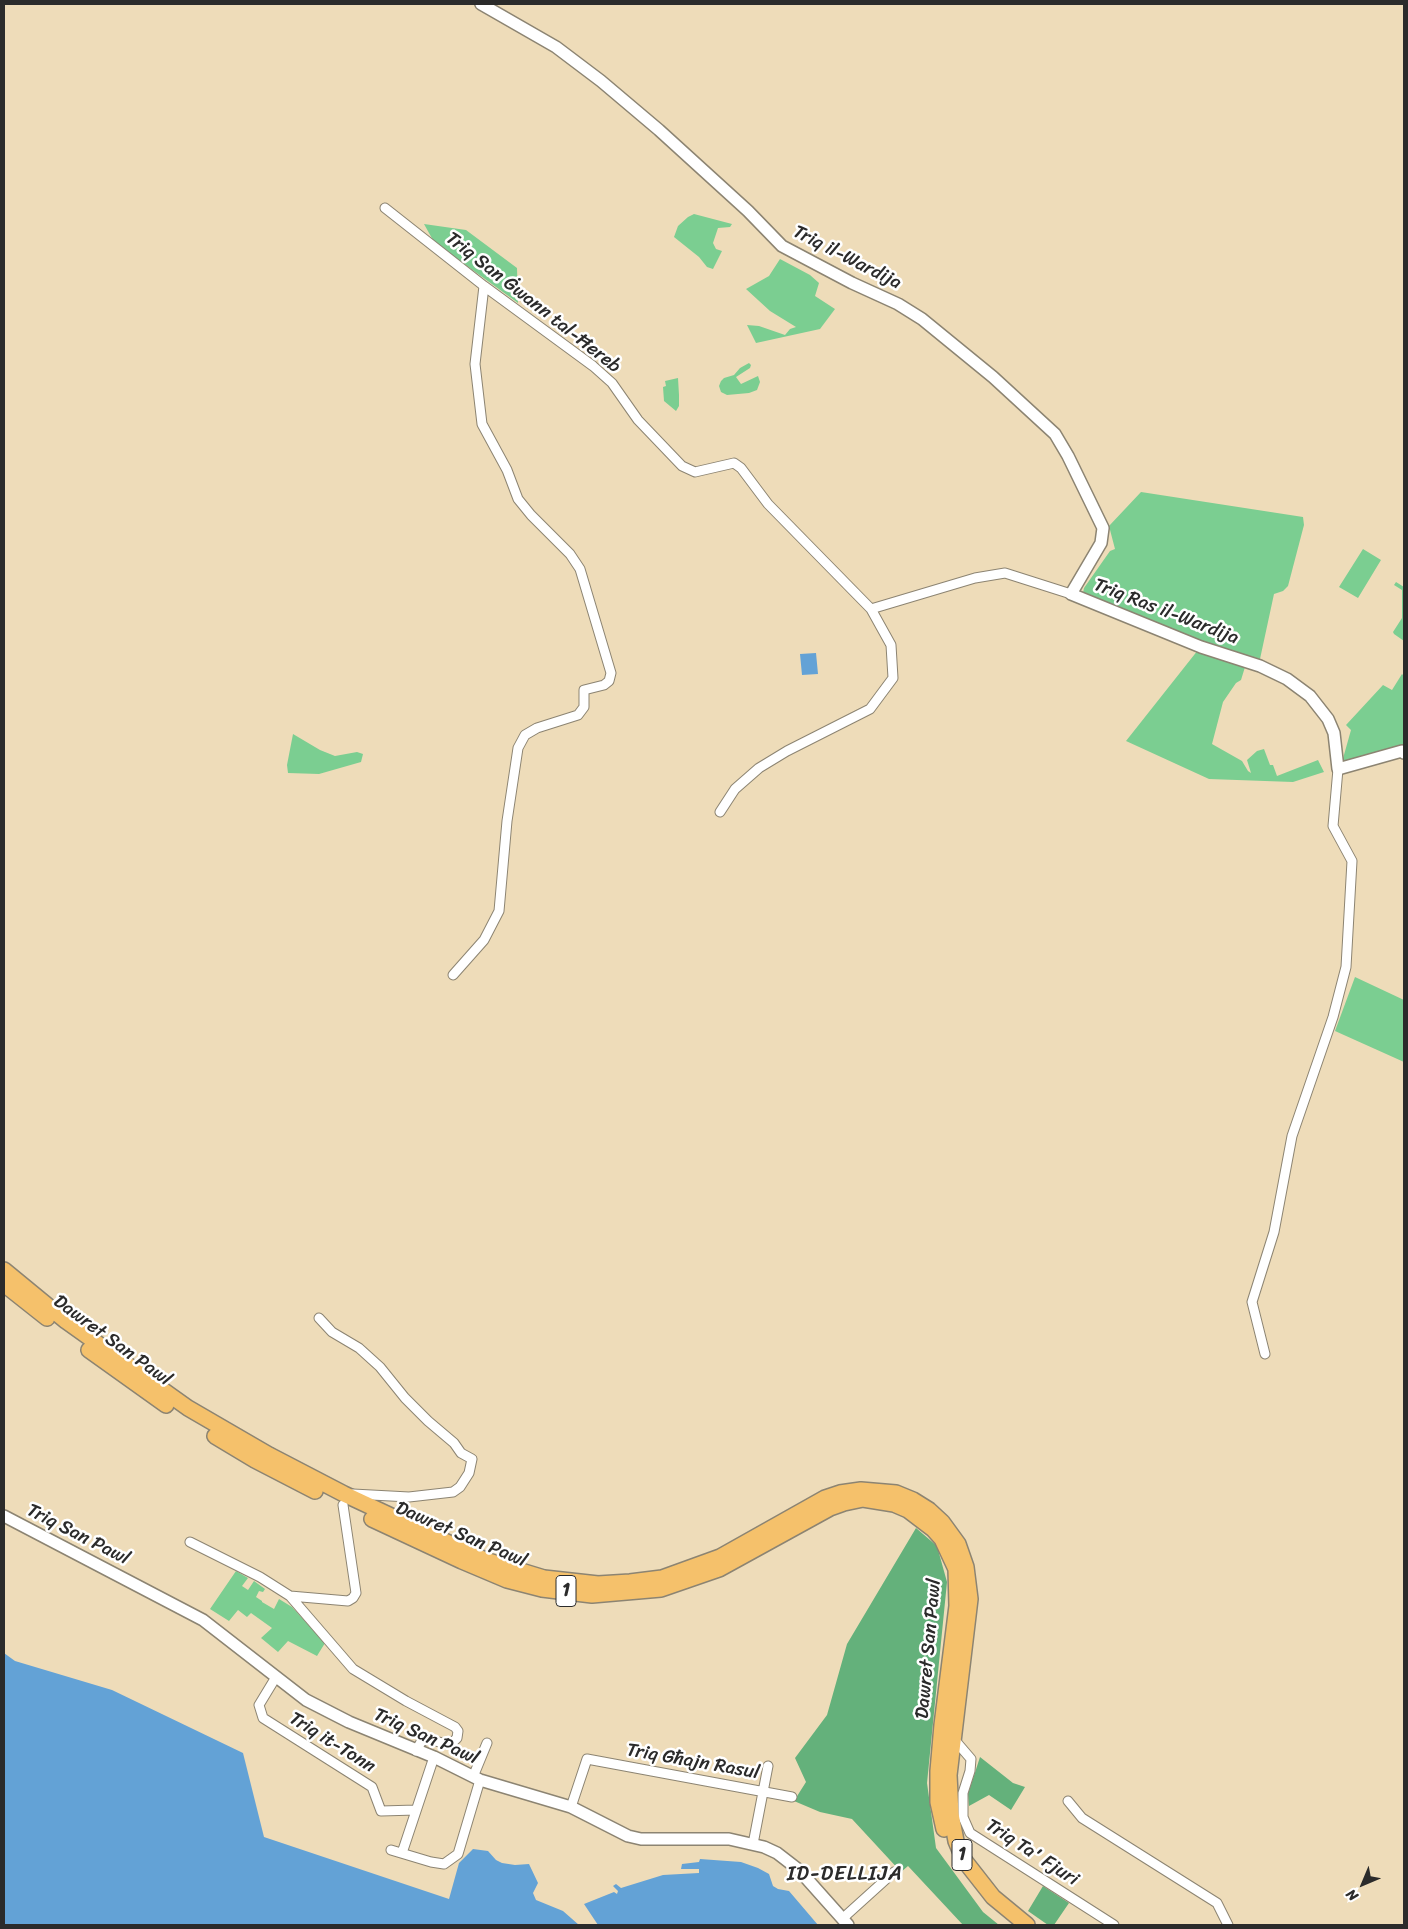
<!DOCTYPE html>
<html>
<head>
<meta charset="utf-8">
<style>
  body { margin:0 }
  #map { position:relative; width:1408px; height:1929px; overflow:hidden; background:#eedcb9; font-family:Sriracha,sans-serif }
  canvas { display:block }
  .frame { position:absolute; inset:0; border:5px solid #2b2b2b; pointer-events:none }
  .north { position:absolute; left:1338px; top:1859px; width:50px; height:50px; -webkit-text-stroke:4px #fff; paint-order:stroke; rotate:225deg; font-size:14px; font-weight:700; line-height:20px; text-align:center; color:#2b2b2b }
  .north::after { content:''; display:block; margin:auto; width:18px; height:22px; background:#2b2b2b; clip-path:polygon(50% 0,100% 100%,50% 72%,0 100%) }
</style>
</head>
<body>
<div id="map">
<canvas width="1408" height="1929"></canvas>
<div class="frame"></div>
<div class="north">N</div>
</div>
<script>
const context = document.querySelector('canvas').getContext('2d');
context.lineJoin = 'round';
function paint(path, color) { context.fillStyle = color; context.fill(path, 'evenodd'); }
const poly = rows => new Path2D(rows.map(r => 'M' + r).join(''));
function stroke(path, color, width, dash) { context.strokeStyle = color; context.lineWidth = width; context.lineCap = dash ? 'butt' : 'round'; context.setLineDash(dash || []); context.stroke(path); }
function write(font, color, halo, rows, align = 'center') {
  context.font = font + ' Sriracha,sans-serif'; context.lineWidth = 5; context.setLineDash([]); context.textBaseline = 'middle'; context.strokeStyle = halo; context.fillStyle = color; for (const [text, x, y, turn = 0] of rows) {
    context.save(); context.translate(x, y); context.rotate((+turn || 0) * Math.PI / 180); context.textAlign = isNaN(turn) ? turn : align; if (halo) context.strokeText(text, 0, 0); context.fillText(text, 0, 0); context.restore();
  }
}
const green = poly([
  [694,214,732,224,730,227,718,228,713,243,716,249,722,251,713,269,707,267,699,257,674,237,678,226,688,217],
  [424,224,466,230,517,268,518,303,434,242],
  [780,259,810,275,819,283,815,296,835,309,820,329,756,343,747,325,759,326,785,335,790,329,796,327,770,311,746,289,769,276],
  [749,363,751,365,750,368,736,377,741,384,758,376,760,382,757,390,749,393,727,395,721,392,719,386,721,381,724,378,734,375,740,368],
  [678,378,679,395,679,406,676,411,664,401,663,387,666,386,665,381],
  [1141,492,1303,517,1304,525,1288,586,1283,591,1274,594,1260,659,1190,638,1089,599,1083,593,1084,588,1110,551,1115,549,1109,526],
  [1363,549,1381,560,1358,598,1339,587],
  [1396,582,1404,587,1404,641,1394,634,1393,632,1402,618,1402,590,1394,585],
  [1198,650,1245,667,1241,680,1236,683,1223,702,1212,744,1242,761,1248,771,1251,773,1247,760,1257,751,1264,749,1270,765,1273,765,1277,776,1318,760,1324,772,1293,782,1209,779,1126,741],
  [1402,674,1404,676,1404,746,1346,764,1342,762,1351,730,1346,725,1383,685,1392,690],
  [293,734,320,750,335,756,357,752,363,754,361,762,319,774,288,773,287,765],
  [1355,977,1404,1000,1404,1062,1335,1031],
  [236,1571,248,1578,242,1586,248,1590,254,1581,265,1589,263,1592,259,1591,256,1597,262,1601,262,1602,274,1609,279,1599,292,1607,325,1643,317,1656,288,1641,278,1652,261,1638,272,1628,251,1613,247,1617,238,1610,229,1621,210,1609]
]);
const forest = poly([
  [916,1528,937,1546,947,1582,927,1783,936,1848,983,1912,999,1925,963,1925,908,1866,901,1872,852,1819,820,1812,794,1801,806,1782,795,1758,827,1715,847,1644],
  [980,1757,1013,1783,1025,1787,1011,1810,989,1795,969,1806,968,1794],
  [1043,1886,1069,1903,1054,1925,1048,1925,1028,1911]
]);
const water = poly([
  [816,653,818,674,802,675,800,654],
  [4,1653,15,1661,112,1690,243,1753,264,1837,449,1899,459,1863,473,1849,488,1851,496,1860,502,1863,515,1865,529,1864,538,1883,533,1893,536,1900,563,1911,579,1925,4,1925],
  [700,1859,741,1862,758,1868,769,1874,773,1886,778,1889,789,1891,818,1925,598,1925,584,1904,614,1892,617,1894,618,1891,613,1886,616,1884,621,1888,663,1875,699,1873,699,1869,681,1869,682,1864,699,1862]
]);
const minor = poly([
  [385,208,484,286,593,366,612,383,638,420,682,466,695,472,734,463,741,468,768,504,871,609,891,645,893,678,870,709,787,751,759,768,735,789,720,812],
  [871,609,975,578,1005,573,1071,594],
  [453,975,484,940,499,911,507,821,518,748,525,735,537,728,578,715,584,707,584,690,604,685,609,681,611,673,580,569,570,554,531,515,518,499,507,470,482,424,475,364,484,286],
  [319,1318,332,1332,359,1348,380,1367,405,1398,428,1421,454,1443,461,1453,472,1459,469,1473,460,1487,453,1492,409,1497,353,1494],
  [1265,1354,1252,1302,1274,1232,1292,1136,1333,1017,1346,967,1352,861,1333,826,1338,769],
  [190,1542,260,1577,290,1596,353,1669,406,1701,455,1727,458,1731,457,1738,453,1742,447,1744,427,1739,421,1742,416,1751],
  [290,1596,348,1601,353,1598,356,1593,343,1505],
  [276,1677,259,1705,263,1718,372,1787,381,1811,416,1810],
  [953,1738,971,1759,970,1771,963,1793,963,1817,970,1833,1114,1925],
  [473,1777,487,1743],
  [1068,1801,1082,1818,1217,1903,1228,1925],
  [571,1807,587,1759,792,1797],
  [753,1844,768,1766],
  [391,1850,431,1862,444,1864,458,1854,480,1780],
  [402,1853,434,1757],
  [842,1919,894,1872]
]);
const tertiary = poly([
  [481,4,556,47,601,81,659,130,748,211,782,246,852,283,898,304,922,319,993,377,1055,434,1068,456,1103,528,1101,543,1071,594,1201,647,1260,666,1287,679,1310,696,1328,719,1334,733,1338,769,1402,751,1404,753],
  [4,1516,203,1620,306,1700,349,1722,434,1757,480,1780,571,1807,628,1836,641,1839,729,1839,764,1847,777,1853,799,1870,848,1925]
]);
const trunk = poly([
  [4,1270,66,1321,188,1408,269,1455,344,1494,485,1560,544,1578,598,1584,630,1582,662,1578,720,1557,825,1498,840,1493,861,1490,896,1493,913,1500,929,1510,942,1522,958,1544,966,1567,970,1599,949,1775,951,1814,956,1841,964,1860,993,1897,1027,1925],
  [4,1284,47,1318],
  [89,1350,166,1405],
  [215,1436,255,1460,315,1491],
  [372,1519,462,1561,507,1580,542,1589,592,1595,661,1589,719,1569,830,1508,844,1503,863,1499,894,1504,908,1510,933,1529,942,1539,956,1569,957,1606,942,1725,938,1771,938,1802,944,1829]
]);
const shields = [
  [566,1591,20],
  [962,1855,20]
];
const shieldNames = [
  ["1",566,1591],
  ["1",962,1855]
];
const streetNames = [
  ["Triq il-Wardija",847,258,27],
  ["Triq San Ġwann tal-Ħereb",533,303,38],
  ["Triq Ras il-Wardija",1166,612,21],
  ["Dawret San Pawl",112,1341,36],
  ["Triq San Pawl",78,1535,27],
  ["Dawret San Pawl",461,1535,23],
  ["Dawret San Pawl",929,1649,-85],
  ["Triq San Pawl",426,1737,24],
  ["Triq it-Tonn",332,1743,32],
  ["Triq Għajn Rasul",693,1762,10],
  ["Triq Ta' Fjuri",1032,1853,33]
];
const quarterNames = [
  ["ID-DELLIJA",845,1875]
];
paint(green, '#7bce91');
paint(forest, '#64b17b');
paint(water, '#63a2d6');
stroke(minor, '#8c8472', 11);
stroke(tertiary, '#8c8472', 14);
stroke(trunk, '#8c8472', 18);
stroke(minor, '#fff', 9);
stroke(tertiary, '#fff', 11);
stroke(trunk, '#f5c16b', 15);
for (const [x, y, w] of shields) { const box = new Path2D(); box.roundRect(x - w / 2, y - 15.5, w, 31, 4); context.fillStyle = '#fff'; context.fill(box); stroke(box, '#2b2b2b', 1); }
write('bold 18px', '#2b2b2b', null, shieldNames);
write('19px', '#2b2b2b', '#fff', streetNames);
context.letterSpacing = '1px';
write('21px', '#2b2b2b', '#fff', quarterNames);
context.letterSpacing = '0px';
</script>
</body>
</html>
